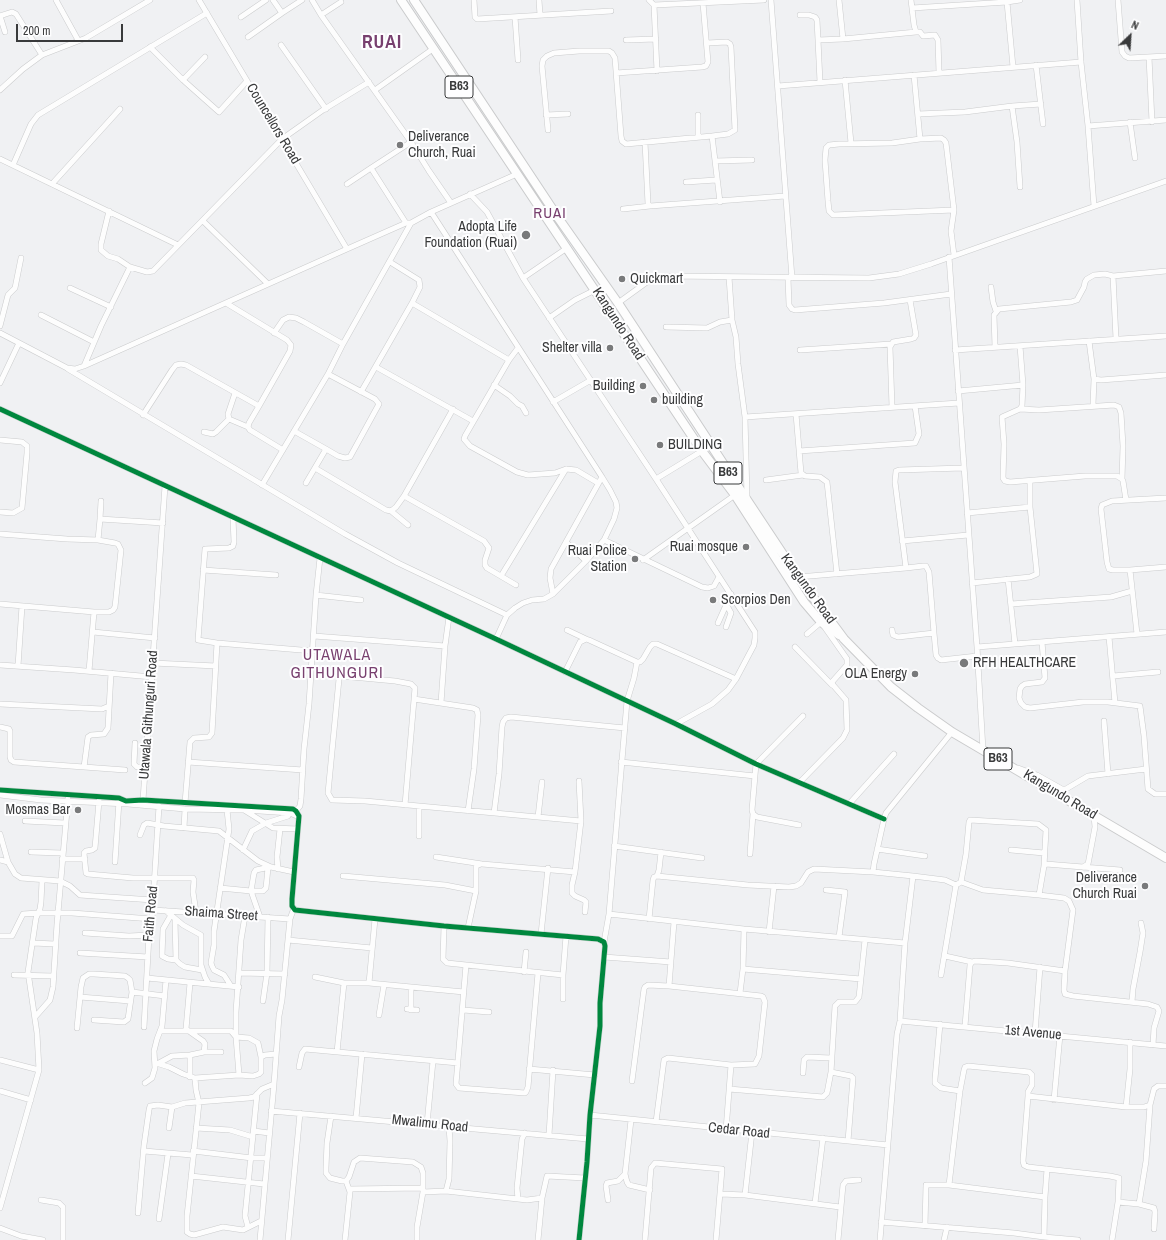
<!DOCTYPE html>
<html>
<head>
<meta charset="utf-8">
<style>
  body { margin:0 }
  #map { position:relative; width:1166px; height:1240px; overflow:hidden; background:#f0f1f3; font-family:"Archivo Narrow",sans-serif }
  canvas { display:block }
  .north { position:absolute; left:1110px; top:16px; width:40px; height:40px; -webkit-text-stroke:3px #fefeff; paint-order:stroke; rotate:25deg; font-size:11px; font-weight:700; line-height:16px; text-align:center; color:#393a3b }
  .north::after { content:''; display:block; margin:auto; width:14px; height:18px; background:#393a3b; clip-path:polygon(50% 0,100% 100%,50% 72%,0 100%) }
  .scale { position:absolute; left:16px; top:24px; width:107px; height:18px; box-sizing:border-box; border:2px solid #393a3b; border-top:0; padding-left:5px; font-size:12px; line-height:14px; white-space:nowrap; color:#393a3b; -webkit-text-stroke:3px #fefeff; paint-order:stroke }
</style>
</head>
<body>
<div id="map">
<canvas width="1166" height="1240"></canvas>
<div class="north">N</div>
<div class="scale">200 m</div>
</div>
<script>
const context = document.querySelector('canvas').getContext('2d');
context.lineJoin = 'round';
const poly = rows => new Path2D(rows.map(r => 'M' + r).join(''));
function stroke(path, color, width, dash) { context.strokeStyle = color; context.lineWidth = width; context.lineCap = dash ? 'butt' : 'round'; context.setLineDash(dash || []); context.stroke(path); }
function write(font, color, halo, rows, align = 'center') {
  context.font = font + ' "Archivo Narrow",sans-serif'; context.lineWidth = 4; context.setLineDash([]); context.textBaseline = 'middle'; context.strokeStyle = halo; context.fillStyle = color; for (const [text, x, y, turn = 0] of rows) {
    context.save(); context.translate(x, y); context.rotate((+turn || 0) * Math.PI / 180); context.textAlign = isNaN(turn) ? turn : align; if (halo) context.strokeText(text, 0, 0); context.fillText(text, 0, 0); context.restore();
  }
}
const minor = poly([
  [56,0,78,40],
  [199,0,347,249],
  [273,0,282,13,302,0],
  [312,0,321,15,411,142,371,168,406,223],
  [474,0,475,17,477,19,611,11],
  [539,0,540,15],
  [649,0,654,5,764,0],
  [771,0,792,278],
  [839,0,843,39,916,32],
  [911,0,914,25,916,32,920,32,923,36,935,35,938,40,939,73],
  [1077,0,1081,62,1088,126,1094,206],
  [1118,0,1122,52,1125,56,1129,58,1166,56],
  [1007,2,1013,67],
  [654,5,657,71],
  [912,8,1007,2,1020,0],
  [321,15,341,2],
  [800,15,809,15,815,17,817,20,818,40],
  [0,16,12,12,16,14,42,55],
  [0,16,5,32],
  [241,17,266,0],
  [515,17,518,60],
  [248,37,282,13],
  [626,40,656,39],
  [707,43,727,42,730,44,731,47,735,130,728,134,712,136],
  [281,45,326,109],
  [150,47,183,80,219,112,247,81],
  [1149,57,1152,122],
  [1036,65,1043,124],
  [616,73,702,67,706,66,708,62,703,3],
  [914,75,920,139],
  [183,80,205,57],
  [845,80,851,143],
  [820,82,818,40,843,39],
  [778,86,1081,62],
  [0,90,23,69,42,55,86,38,150,0],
  [375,90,430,51],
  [1012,106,1017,142,1020,187],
  [918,114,965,112,1012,106,1041,104],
  [546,115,568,114],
  [1130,122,1135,158],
  [1088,126,1166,120],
  [548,130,542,66,543,60,547,56,554,53,579,51,609,51,612,53,615,58,621,136,622,141,626,144,712,136,720,202],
  [698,137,698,115],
  [411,142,429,171,451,203],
  [645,142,648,204,650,206,785,196],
  [0,159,178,245],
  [715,161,752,160],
  [13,165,31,124,38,115,207,13],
  [686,182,716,180],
  [52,184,120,109],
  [347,184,371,168],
  [470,194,487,212,523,278,656,479,755,632,755,638,754,645,736,679,728,690,712,704,676,724],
  [623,209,650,206],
  [109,211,101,244,101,250,108,256,118,259,130,267,147,272,153,271,282,139,323,110,369,82],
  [431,212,602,477,551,569,550,578,553,594,544,599,532,600,523,603,515,608,507,615],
  [203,221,268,284],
  [954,255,951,231,954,210,946,143,944,140,941,138,920,139,892,143,839,144,829,145,826,148,825,160,828,201,829,211,833,215,954,210],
  [949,257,977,647,983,750],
  [390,262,419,280,420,287,412,303],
  [1113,276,1116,339],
  [729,277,732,320],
  [523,278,567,248],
  [788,278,789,305,792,309,795,310,884,303,951,294],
  [991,287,993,302,996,311],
  [70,288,111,307],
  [226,303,287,340,291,345,290,351,259,406],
  [618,303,647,282,666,276,869,278,899,274,931,264,1166,181],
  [41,315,94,342],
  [549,318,575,300,595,290],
  [0,326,8,295,15,288,21,258],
  [666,327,707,328,720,322,732,320,736,337,738,364,745,417,747,498],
  [0,333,67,368,75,369,84,366,347,249,406,223,411,223,431,212,517,174],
  [274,333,283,320,289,317,296,318,304,322,343,344],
  [1089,341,1094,379,1101,380,1166,375],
  [1020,346,1023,385],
  [995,347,994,315,999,309,1071,302,1077,300,1084,287,1085,282,1087,279,1094,275,1105,274,1113,276,1166,271],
  [518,348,509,360,465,436,464,439,470,446,517,472,528,475,555,473,566,469],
  [800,350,891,344],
  [955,350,1166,336],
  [84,366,101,326,130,267],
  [376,367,473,421],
  [68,369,345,534,398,563,507,615,496,639],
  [0,383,19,343],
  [494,385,510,396,518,404,522,406,526,413],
  [958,391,1023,385,1022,406,1020,409,1002,417,1004,444,1003,478,1005,481,1010,482,1085,476,1117,476,1122,479,1123,481,1126,500],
  [361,392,412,303,509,360],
  [235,393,228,414,229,419,248,427],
  [553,402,591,380],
  [1093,405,1094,379],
  [892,407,890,347,893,342,911,339,914,338,916,335,910,300],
  [0,409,496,639,676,724,756,764,884,819],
  [1020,409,1039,410,1114,405,1119,407,1121,413,1123,446,1122,479],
  [796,414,801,473,805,476,820,477,827,482,837,574],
  [143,415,172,370,176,365,181,364,186,365,259,406,249,423,248,427,250,430,283,450],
  [745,417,959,403],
  [294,431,326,449,306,483],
  [204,432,213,434,216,432,229,419],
  [0,440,22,442,27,446,27,453,22,508,13,513,0,512],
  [326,449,338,456,345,458,350,457,379,404,375,399,328,374],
  [799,451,915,443,919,434,915,406],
  [315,468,386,510,391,511,396,507,404,496,453,409],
  [602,477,610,490,616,502,617,508,614,519,604,540],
  [656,479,702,451],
  [766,480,803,475],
  [262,485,328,374,343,344,411,223],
  [404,496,484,541,489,548,485,560,485,565,487,568,516,585],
  [1166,498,1112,501,1102,505,1101,509,1107,562,1109,569,1113,570,1130,570,1166,567],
  [391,511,408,525],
  [967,513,1030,507,1030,481],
  [100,519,101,501],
  [0,534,67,539,98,540],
  [902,541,968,535],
  [566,542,586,561],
  [643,560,735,495],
  [906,568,895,482,896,471,899,470,963,468],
  [203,570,276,575],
  [1130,570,1137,634],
  [501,576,566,469,576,470,598,483],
  [798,577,906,568,923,566,926,566,929,572,934,633,898,637,893,635,892,630],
  [1008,579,1015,644],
  [972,583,1030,577,1037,574,1030,507],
  [553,594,586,561,604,540,702,587,708,588,714,586,719,577],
  [316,595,361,600],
  [0,604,94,612,109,612,113,610,115,607,121,550,118,544,115,543,98,540,100,519,163,523],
  [1011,604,1111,597,1132,591],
  [718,623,731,594],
  [726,627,731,613,726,604],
  [567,630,586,639],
  [93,632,155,638],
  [934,633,936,655,938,658,941,660,977,656],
  [314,636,445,646,449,617],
  [1109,637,1115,703],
  [1042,642,1045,678,1042,682,1025,684,1022,686,1020,689,1019,698,1021,703,1025,707,1030,708,1083,702,1108,702,1140,706,1144,736,1148,789,1155,794,1166,794],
  [217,643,198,640,205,549,229,548,233,546,234,542,233,518],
  [795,647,832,685],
  [977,647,1166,632],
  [153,663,216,666],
  [0,665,74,670,152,677],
  [18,666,22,606],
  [89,671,94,612],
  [565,672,580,642,586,639,589,640,637,662,640,662,643,659,650,647,653,644,657,644,736,679],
  [111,673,108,728,104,734,91,735,88,737,84,767,125,770],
  [1113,676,1158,672],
  [414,699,473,708,477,710,478,715,474,769,468,811],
  [441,703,445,646],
  [0,704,102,709,109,706],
  [1104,721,1108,774],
  [0,727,9,729,10,731,10,757,11,760,14,762,84,767],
  [135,743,134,764,137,767,146,767],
  [188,762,303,770],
  [621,762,755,776],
  [1018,768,1037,775,1062,789,1066,789,1088,776,1146,769],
  [800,782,843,738,847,730,846,700,833,685,832,682,847,665,847,659,821,622,807,634],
  [0,790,119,798,126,801,143,800,293,809,296,811,299,816,292,899,292,906,295,910,444,926,598,939,604,942,605,946,600,1003,600,1026,590,1115,587,1162,579,1240],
  [0,795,41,800,128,804,185,809,244,810,273,828,298,829],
  [143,800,165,486],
  [99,801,95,848,92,850,86,851,84,853,86,873,88,874,133,878,193,878,194,880,193,892,196,912],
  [185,803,190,742,194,738,209,737,212,733,217,643,313,651],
  [849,804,894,754],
  [405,805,415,688,411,684,395,681,341,676,339,679,328,793,332,800,365,801,581,821],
  [419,806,419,836],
  [227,810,229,829,214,931,214,945,211,963,212,966,214,970,224,975,231,986],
  [245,810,290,813,299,817],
  [296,811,300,806,301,799,304,749,309,704,316,595,320,558],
  [494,813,499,774,502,727,503,722,506,718,511,717,625,728],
  [538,817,542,782],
  [25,821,65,823],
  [799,825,757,817,753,814,752,810,756,764,803,716],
  [184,828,185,809],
  [0,834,8,862],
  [140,835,144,825,147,823,164,826,219,831,258,861,271,867,294,872],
  [614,846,702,858],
  [877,849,925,856],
  [243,850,252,831,266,823,288,816,291,809],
  [1011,850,1044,853],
  [31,852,62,853],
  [750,854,753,814],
  [436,857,482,864,575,872,581,821,579,781],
  [62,859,85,859],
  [0,860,8,862,15,874,21,878,60,881,70,886,80,895,153,900],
  [115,862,119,801],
  [1044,866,1046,864,1120,870],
  [1083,867,1088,864,1089,859,1095,827,1094,816],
  [278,869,277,857,280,829],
  [575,872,572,885,572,893,575,896,584,900,586,902,585,912],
  [343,876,445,885,476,891],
  [657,876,659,870,661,852],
  [913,876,945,880,956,885,961,882,983,890,1039,895,1064,898,1069,901,1073,910,1065,971,1064,990,1065,994,1073,996,1148,1004,1157,1007,1159,1011,1154,1028,1153,1045],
  [961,882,966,854,969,822,970,820,1038,824,1046,830,1044,866,1039,895],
  [220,888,251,891,263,891,266,888,268,868],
  [826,890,845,892,839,937],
  [153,910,290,919],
  [166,911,183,925,201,935,201,965,205,977,209,984],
  [609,914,744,929,905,943],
  [171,915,163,929,162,956,168,959,176,960],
  [260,917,251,891,254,873,256,870,270,867],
  [649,919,653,880,654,877,657,876,748,885,789,887,796,886,801,883,808,872,814,869,873,872],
  [175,920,176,960,180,964,185,967,202,970],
  [444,926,443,959,447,963,563,975],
  [468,928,476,891,476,866,481,864],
  [744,929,743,969,861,979],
  [769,932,774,886],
  [85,933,129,936,149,935],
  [541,934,548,868],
  [0,936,12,936,23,914,38,913,72,913,152,919],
  [288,940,372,948],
  [604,942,609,914,627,701,634,678,637,662],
  [33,943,55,944],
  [80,953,148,957],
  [945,956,972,962],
  [604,957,671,962],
  [466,965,456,1084,459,1088,525,1093,526,1092,528,1087,538,973],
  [524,972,526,952],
  [239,973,285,974],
  [14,975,53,976],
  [941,975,956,885],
  [315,977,344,983,369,983,464,992],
  [147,978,239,987],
  [190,983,186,1029,203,1041,205,1044,204,1052],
  [369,983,375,919],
  [669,986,674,922],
  [132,992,165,996],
  [740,993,743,969],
  [80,997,130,1001],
  [563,999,563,975,566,936],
  [263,1001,267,973,268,917],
  [1132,1002,1133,989,1140,952,1143,933,1141,923],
  [407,1009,417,1010],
  [411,1010,411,988],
  [463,1010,489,1012],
  [379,1015,384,985],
  [35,1017,50,1000,53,987,57,924,68,799],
  [900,1021,1166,1046],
  [940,1024,935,1079,935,1083,941,1088,960,1091,964,1070,965,1067,968,1066,1029,1072,1032,1075,1032,1085,1028,1092,1028,1096,1126,1107,1144,1107,1150,1105,1154,1089,1158,1086,1166,1086],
  [965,1026,970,965,972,962,975,961,1008,963,1065,971],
  [144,1027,149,935,152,919,159,806],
  [77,1028,81,987,83,978,89,974,94,974,125,976,128,978,130,980,132,992,128,1019,124,1022,94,1020],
  [160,1031,231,1031,236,1037,249,1038,258,1043,261,1057],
  [1035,1033,1040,967],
  [337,1052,344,983],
  [0,1060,39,1070],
  [156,1063,169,1067,183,1074,195,1078,239,1075,253,1076,259,1074,261,1072,261,1057,265,1055,276,1054],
  [159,1063,172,1056,190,1055,204,1052,221,1052],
  [299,1067,302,1053,305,1049,458,1063],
  [529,1069,595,1075],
  [803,1073,804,1060,807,1057,831,1058],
  [239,1075,236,1037,236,1012,241,940,245,916],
  [190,1077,190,1055],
  [195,1078,196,1090,199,1103,187,1216,187,1232,190,1234,194,1235,223,1227,243,1230,261,1221],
  [632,1081,644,989,645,987,648,985,669,986,761,996,763,997,765,1002,759,1056,755,1064,731,1065,668,1058,664,1060,656,1122],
  [145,1083,152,1078,155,1068,154,1051,157,1039,162,1026,166,980],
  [729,1089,823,1097,827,1093,831,1072],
  [0,1091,31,1100],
  [1028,1096,1023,1161,1024,1165,1028,1167,1110,1176,1119,1178,1118,1202,1112,1240],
  [1054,1100,1060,1035],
  [1126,1107,1130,1069,1130,1042],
  [271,1111,588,1139],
  [590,1115,888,1145],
  [331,1116,327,1143,326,1168,326,1173,330,1178,342,1181,346,1181,349,1177,354,1162,360,1158,413,1162,421,1167,423,1173,423,1192,417,1227,417,1240],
  [356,1118,362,1054],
  [631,1120,625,1174,627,1182,629,1185,650,1190],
  [427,1124,433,1061],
  [169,1128,172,1107],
  [196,1128,230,1130,253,1137],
  [726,1130,731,1065],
  [254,1131,269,1133],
  [549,1135,553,1070],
  [848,1141,853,1078,851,1076,831,1072,835,1006,839,1002,855,1002,859,997,865,940],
  [144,1151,192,1155],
  [193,1151,252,1158,267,1158],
  [191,1176,264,1184],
  [949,1185,960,1091],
  [349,1189,423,1188],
  [446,1191,527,1200,542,1198],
  [423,1192,446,1191,449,1179,450,1141,449,1127],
  [721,1194,745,1195,840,1207],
  [745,1195,752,1132],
  [1045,1197,1047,1169],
  [518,1199,517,1188,522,1139,525,1133],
  [41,1200,59,1203,63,1207,63,1240],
  [608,1200,606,1186,607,1183,618,1181,625,1174],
  [1118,1202,1139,1204,1154,1208,1155,1212,1154,1229],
  [815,1203,823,1138],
  [1139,1204,1146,1161,1150,1105],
  [0,1208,39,1070,37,1033,28,972,36,918,40,909,41,902,42,881],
  [138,1213,144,1145,149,1110,150,1106,158,1105,172,1107,185,1103,249,1098,254,1097,262,1089,274,1084],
  [159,1219,168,1154],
  [881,1222,1014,1233,1044,1237,1078,1240],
  [925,1226,926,1185,949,1185,1045,1197,1044,1237],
  [248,1227,245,1216,257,1094],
  [0,1228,21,1236,43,1240],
  [260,1240,274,1084,279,1016,282,1000,290,919,294,908],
  [288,1240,300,1113],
  [345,1240,350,1192,346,1181],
  [538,1240,542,1198,547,1176,585,1178],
  [645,1240,651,1168,655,1163,722,1169,716,1240],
  [838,1240,843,1185,846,1181,859,1180],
  [880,1240,897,1034,900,1021,905,943,913,876,873,872,874,864,884,819,886,813,952,732],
  [944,1240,947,1227]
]);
const highway = poly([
  [401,0,702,451,735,495,804,602,821,622,839,635],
  [414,0,559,219,618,303,747,500,798,577,844,639,891,687,918,708,952,732,1166,858]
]);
const cycleway = poly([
  [0,409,496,639,676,724,756,764,884,819],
  [0,790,119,798,126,801,143,800,293,809,296,811,299,816,292,899,292,906,295,910,444,926,598,939,604,942,605,946,600,1003,600,1026,590,1115,587,1162,579,1240]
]);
const markers = [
  [400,145,4,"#797a7b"],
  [526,235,5,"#797a7b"],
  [622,279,4,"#797a7b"],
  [610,348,4,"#797a7b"],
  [643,386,4,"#797a7b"],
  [654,400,4,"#797a7b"],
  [660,445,4,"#797a7b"],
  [746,547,4,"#797a7b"],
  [635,559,4,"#797a7b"],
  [713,600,4,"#797a7b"],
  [964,663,5,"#797a7b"],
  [915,674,4,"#797a7b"],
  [78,810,4,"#797a7b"],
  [1145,886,4,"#797a7b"]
];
const shields = [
  [459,87,28],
  [728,473,28],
  [998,759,28]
];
const shieldNames = [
  ["B63",459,87],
  ["B63",728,473],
  ["B63",998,759]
];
const streetNames = [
  ["Councellors Road",273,124,59],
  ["Kangundo Road",618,324,57],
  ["Kangundo Road",808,589,54],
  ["Utawala Githunguri Road",149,715,-86],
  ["Kangundo Road",1060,795,31],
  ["Faith Road",151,914,-85],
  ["Shaima Street",221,914,4],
  ["1st Avenue",1033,1033,5],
  ["Mwalimu Road",430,1124,6],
  ["Cedar Road",739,1131,6]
];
const poiNames = [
  ["Deliverance",408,137,"left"],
  ["Church, Ruai",408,153,"left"],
  ["Adopta Life",517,227],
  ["Foundation (Ruai)",517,243],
  ["Quickmart",630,279,"left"],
  ["Shelter villa",602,348],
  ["Building",635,386],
  ["building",662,400,"left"],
  ["BUILDING",668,445,"left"],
  ["Ruai mosque",738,547],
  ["Ruai Police",627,551],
  ["Station",627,567],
  ["Scorpios Den",721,600,"left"],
  ["RFH HEALTHCARE",973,663,"left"],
  ["OLA Energy",907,674],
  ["Mosmas Bar",70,810],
  ["Deliverance",1137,878],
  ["Church Ruai",1137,894]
];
const neighbourhoodNames = [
  ["RUAI",550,214]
];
const quarterNames = [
  ["UTAWALA",337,656],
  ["GITHUNGURI",337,674]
];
const districtNames = [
  ["RUAI",382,43]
];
stroke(minor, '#cacbcc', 6);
stroke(highway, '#cacbcc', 10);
stroke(minor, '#fdfdfd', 5);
stroke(highway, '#fdfdfd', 8);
stroke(cycleway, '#00873e', 5);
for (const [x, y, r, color] of markers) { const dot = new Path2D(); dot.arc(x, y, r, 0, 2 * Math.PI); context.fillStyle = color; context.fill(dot); stroke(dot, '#fefeff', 1.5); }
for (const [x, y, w] of shields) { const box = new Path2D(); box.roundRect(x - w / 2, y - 11, w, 22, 3); context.fillStyle = '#fefeff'; context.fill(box); stroke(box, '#393a3b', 1); }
write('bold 13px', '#393a3b', null, shieldNames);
write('14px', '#393a3b', '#fefeff', streetNames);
write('14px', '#393a3b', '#fefeff', poiNames, 'right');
context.letterSpacing = '1px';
write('15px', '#78406f', '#fefeff', neighbourhoodNames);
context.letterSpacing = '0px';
context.letterSpacing = '1px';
write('16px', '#78406f', '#fefeff', quarterNames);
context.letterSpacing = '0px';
context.letterSpacing = '1px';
write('bold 18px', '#78406f', '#fefeff', districtNames);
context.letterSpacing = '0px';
</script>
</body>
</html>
